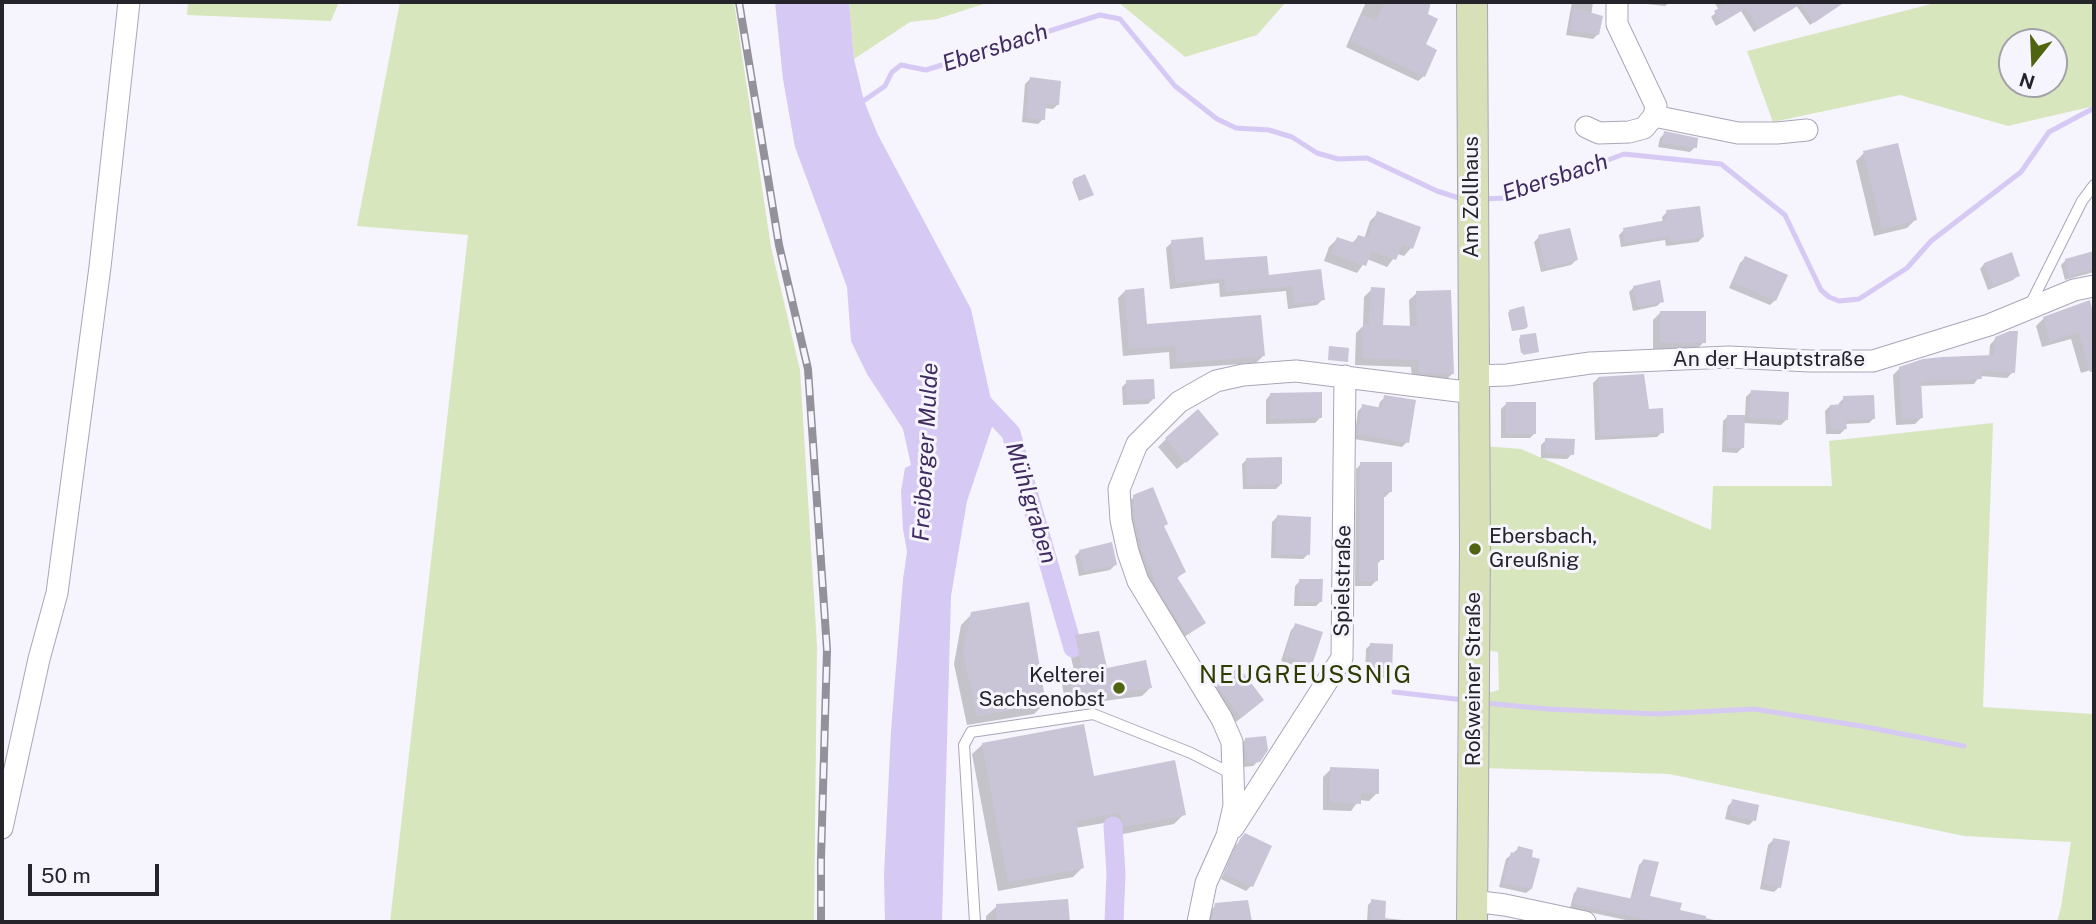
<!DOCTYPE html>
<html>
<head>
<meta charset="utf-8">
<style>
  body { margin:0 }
  #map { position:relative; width:2096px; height:924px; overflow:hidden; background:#f6f4fc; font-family:"Public Sans",sans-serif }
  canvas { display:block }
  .frame { position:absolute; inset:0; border:4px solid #26242b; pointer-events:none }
  .north { position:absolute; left:1998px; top:28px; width:70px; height:70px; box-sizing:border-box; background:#f6f4fc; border:2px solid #a3a1a8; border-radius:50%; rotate:198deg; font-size:19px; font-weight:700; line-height:28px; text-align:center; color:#26242b }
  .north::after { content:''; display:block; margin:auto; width:24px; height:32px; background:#4f640f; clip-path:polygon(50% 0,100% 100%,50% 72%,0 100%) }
  .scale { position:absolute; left:28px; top:864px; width:131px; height:32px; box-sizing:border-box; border:4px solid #26242b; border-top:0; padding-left:9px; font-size:21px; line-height:24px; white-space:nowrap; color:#26242b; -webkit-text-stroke:5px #f6f4fc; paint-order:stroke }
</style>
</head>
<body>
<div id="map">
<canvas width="2096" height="924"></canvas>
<div class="frame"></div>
<div class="north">N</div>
<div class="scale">50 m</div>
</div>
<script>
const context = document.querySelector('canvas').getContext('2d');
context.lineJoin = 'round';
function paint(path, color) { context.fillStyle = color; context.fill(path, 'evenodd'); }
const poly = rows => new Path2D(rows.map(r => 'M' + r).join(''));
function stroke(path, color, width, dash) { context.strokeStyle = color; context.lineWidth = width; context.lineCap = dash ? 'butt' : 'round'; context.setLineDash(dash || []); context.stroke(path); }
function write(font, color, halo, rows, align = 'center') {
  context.font = font + ' "Public Sans",sans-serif'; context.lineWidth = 6; context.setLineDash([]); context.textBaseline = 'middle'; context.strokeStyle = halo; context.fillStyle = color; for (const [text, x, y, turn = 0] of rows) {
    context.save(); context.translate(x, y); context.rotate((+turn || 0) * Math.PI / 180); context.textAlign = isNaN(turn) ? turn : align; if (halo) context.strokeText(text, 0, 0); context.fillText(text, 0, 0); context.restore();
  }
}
const green = poly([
  [188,2,339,2,331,21,187,15],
  [400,2,734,2,771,247,800,370,817,646,814,922,390,922,468,235,357,226],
  [849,2,990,2,937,19,910,22,854,59],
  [1118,2,1286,2,1257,35,1185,57],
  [1939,2,2094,2,2094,106,2008,126,1900,95,1773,122,1747,51],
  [2054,42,2054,84,2012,84,2012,42],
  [1993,423,1983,707,2094,714,2094,922,2057,922,2061,907,2071,842,1964,836,1669,774,1482,768,1483,694,1499,690,1498,652,1483,650,1483,446,1521,449,1711,530,1713,486,1832,486,1829,441]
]);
const water = poly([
  [775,2,849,2,854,59,864,101,878,135,971,309,995,418,967,501,951,596,942,922,885,922,884,875,891,731,903,579,907,552,903,529,901,491,905,468,911,465,903,429,867,374,851,341,847,287,795,147,783,79]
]);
const shadow = poly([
  [1366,2,1430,2,1425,15,1424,76,1418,81,1346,47],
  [1572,2,1593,2,1591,16,1598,34,1593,39,1566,35],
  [1628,2,1670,2,1665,6],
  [1714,2,1774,2,1781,14,1754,32,1741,11,1716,26,1711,17,1719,10],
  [1800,2,1844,2,1810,25,1796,5],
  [1030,79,1058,104,1053,109,1044,108,1043,119,1038,124,1022,122,1025,84],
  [1665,133,1695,147,1690,152,1658,147,1660,138],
  [1864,153,1915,220,1907,228,1874,236,1856,161],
  [1074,180,1090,196,1079,201,1072,182],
  [1667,212,1703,237,1698,242,1666,246,1665,240,1621,247,1619,235,1624,230,1663,223,1662,217],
  [1378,213,1419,228,1411,248,1404,256,1397,254,1387,267,1367,259,1357,273,1324,261,1329,247,1337,239,1351,244,1358,237,1364,239,1370,221],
  [1539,237,1576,260,1571,265,1541,272,1534,242],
  [1172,242,1203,262,1268,277,1320,271,1323,299,1317,305,1288,309,1286,291,1220,297,1219,283,1170,289,1166,248],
  [2094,253,2094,272,2065,280,2061,265,2066,260],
  [2011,254,2018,275,2013,280,1988,290,1980,269,1984,264],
  [1745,258,1775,300,1770,305,1729,288,1740,263],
  [1634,287,1662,301,1657,306,1633,311,1629,292],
  [1372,289,1381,327,1410,328,1409,300,1417,293,1453,373,1445,381,1412,380,1411,367,1355,365,1356,333,1363,326,1364,297],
  [1125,291,1146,326,1263,356,1256,363,1170,369,1169,352,1123,356,1118,298],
  [2088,303,2094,323,2094,369,2081,373,2071,339,2042,347,2036,326,2044,318],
  [1510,311,1527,327,1525,329,1512,331,1508,313],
  [1661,312,1704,342,1696,350,1653,349,1653,320],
  [1521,337,1537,351,1521,353,1519,339],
  [1996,338,2013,372,2007,378,1980,376,1974,384,1919,386,1921,418,1915,424,1896,425,1893,375,1900,368,1989,357,1990,345],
  [1598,378,1647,411,1662,432,1657,437,1595,440,1593,383],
  [1127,382,1153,399,1148,404,1123,405,1122,387],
  [1751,392,1786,420,1781,425,1743,423,1742,448,1737,453,1722,452,1723,421,1728,416,1745,417,1746,397],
  [1270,395,1320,418,1315,423,1266,424,1266,400],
  [1385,397,1407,442,1402,447,1354,439,1358,411,1363,406,1378,409,1380,402],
  [1844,398,1874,418,1869,423,1845,424,1845,429,1840,434,1826,434,1825,411,1830,406,1839,406,1839,403],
  [1506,404,1535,433,1530,438,1501,438,1501,409],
  [1166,439,1209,442,1177,469,1158,447],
  [1546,440,1572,454,1567,459,1541,458,1541,445],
  [1247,459,1281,484,1276,489,1243,489,1242,464],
  [1361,464,1390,492,1385,497,1382,497,1382,559,1377,564,1376,581,1371,586,1355,586,1356,469],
  [1134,497,1163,527,1184,572,1176,579,1204,623,1180,640,1135,555,1127,503],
  [1277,517,1308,554,1303,559,1271,558,1272,522],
  [1080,551,1115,565,1110,570,1079,576,1075,556],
  [1300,581,1321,601,1316,606,1294,606,1295,586],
  [972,614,1044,704,1034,714,967,725,954,664,961,625],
  [1296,625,1311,664,1306,669,1281,661,1291,630],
  [1076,637,1105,670,1150,688,1142,696,1066,706,1061,679,1069,671,1074,670,1068,645],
  [1371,644,1390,673,1385,678,1365,677,1366,649],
  [1217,686,1257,705,1236,722,1213,691],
  [1246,739,1258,761,1253,766,1243,767,1241,744],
  [983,744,1093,778,1184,814,1174,824,1113,836,1110,822,1075,828,1083,867,1073,877,998,891,972,754],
  [1331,769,1377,793,1369,801,1359,800,1351,811,1323,810,1323,777],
  [1733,801,1754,820,1749,825,1725,819,1728,806],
  [1246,835,1270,847,1251,886,1246,891,1221,879,1235,846],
  [1773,840,1779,887,1774,892,1760,889,1768,845],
  [1519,848,1531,889,1526,893,1499,887,1506,859],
  [1643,861,1648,898,1678,912,1723,922,1635,922,1570,908,1574,893,1578,889,1630,900,1639,865],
  [1067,901,1068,922,986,922,986,916,997,906],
  [1372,901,1383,918,1423,922,1367,922,1368,905],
  [1246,902,1250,922,1208,922,1211,910,1216,905]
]);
const stream = poly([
  [859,104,885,86,892,72,901,65,926,70,1100,15,1120,19,1175,86,1217,119,1236,128,1269,130,1292,137,1317,153,1338,159,1367,158,1437,191,1462,199],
  [1483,199,1506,198,1624,154,1721,164,1785,215,1821,290,1829,297,1839,301,1859,299,1907,268,1931,241,2021,172,2049,132,2094,108],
  [1394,692,1464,700],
  [1485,703,1548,709,1657,714,1754,709,1861,726,1964,746]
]);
const canal = poly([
  [979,399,1011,433,1073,648],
  [1113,826,1116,874,1114,922]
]);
const building = poly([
  [1385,2,1431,2,1428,14,1438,19,1426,44,1437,50,1425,77,1351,41,1362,15,1376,21],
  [1729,2,1845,2,1814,23,1801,4,1759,29,1746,8,1721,23,1714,11],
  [1574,8,1603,16,1599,35,1570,30],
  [1030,77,1061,81,1059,105,1046,104,1045,120,1026,118],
  [1664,131,1698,138,1697,148,1662,143],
  [1898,143,1917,220,1882,229,1863,151],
  [1085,174,1094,195,1081,200,1073,179],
  [1700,206,1704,237,1670,242,1669,236,1625,243,1623,228,1667,220,1666,210],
  [1377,211,1421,227,1413,249,1402,245,1396,260,1372,251,1366,266,1331,253,1337,237,1355,243,1358,235,1368,238],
  [1570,228,1578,260,1546,268,1538,235],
  [1203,237,1205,260,1267,256,1269,275,1321,269,1325,300,1294,304,1292,286,1226,292,1224,278,1176,283,1171,240],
  [2094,251,2094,269,2069,276,2065,259],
  [2012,252,2020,276,1993,286,1984,263],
  [1745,256,1788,275,1776,301,1733,282],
  [1660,280,1664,302,1638,307,1633,286],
  [1371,287,1385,288,1383,325,1417,326,1416,291,1451,290,1454,374,1419,373,1418,360,1362,358,1363,324,1369,324],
  [1144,288,1147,324,1261,315,1265,356,1177,363,1175,346,1129,349,1125,290],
  [2090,300,2094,317,2094,372,2090,372,2079,332,2050,341,2043,317],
  [1524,306,1528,327,1513,330,1509,310],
  [1660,311,1706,311,1706,343,1660,342],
  [2010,331,2018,331,2015,373,1981,370,1982,379,1921,381,1923,418,1902,419,1899,367,1923,359,1942,357,1994,355,1995,337],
  [1536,333,1539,352,1523,355,1520,335],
  [1329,346,1349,348,1348,362,1328,360],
  [1644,374,1649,409,1663,408,1664,433,1600,436,1598,377],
  [1154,379,1155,399,1127,400,1126,380],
  [1751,390,1789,392,1788,420,1749,418],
  [1322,392,1322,418,1270,419,1270,393],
  [1384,395,1416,400,1409,443,1358,434,1362,404,1382,408],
  [1874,395,1875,419,1846,420,1847,429,1831,430,1830,405,1843,404,1843,396],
  [1506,402,1536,402,1536,434,1506,434],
  [1198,409,1219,434,1186,463,1165,438],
  [1727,415,1745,415,1744,448,1726,447],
  [1545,438,1575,439,1574,455,1545,453],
  [1282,457,1282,484,1247,485,1246,458],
  [1360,462,1392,462,1392,492,1384,492,1384,560,1378,560,1378,581,1359,581],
  [1153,487,1168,524,1164,526,1186,572,1177,577,1206,623,1187,635,1159,591,1141,548,1141,542,1134,518,1133,495],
  [1277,515,1311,517,1310,555,1275,554],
  [1112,542,1117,565,1084,572,1079,550],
  [1299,579,1323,579,1322,602,1298,602],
  [1029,602,1046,704,977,716,963,652,971,612],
  [1295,623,1323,632,1312,665,1285,656],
  [1099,631,1107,668,1146,660,1152,688,1074,699,1068,669,1082,667,1075,635],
  [1370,643,1393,644,1392,673,1369,673],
  [1239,667,1264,700,1241,718,1216,684],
  [1084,724,1094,776,1175,760,1186,815,1123,827,1120,813,1076,821,1084,868,1008,882,982,743],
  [1266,736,1268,750,1260,762,1248,763,1245,738],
  [1330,767,1379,769,1379,794,1361,793,1361,804,1330,802],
  [1732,799,1759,805,1756,821,1729,815],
  [1245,833,1272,846,1253,887,1224,874,1240,839],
  [1773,838,1790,841,1781,888,1764,884],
  [1518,846,1533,850,1532,857,1540,859,1532,889,1503,883,1511,852,1516,854],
  [1643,859,1659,862,1650,896,1682,903,1680,910,1706,916,1706,922,1658,922,1574,904,1577,887,1633,899],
  [1068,899,1070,922,997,922,996,904],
  [1371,899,1386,901,1385,922,1370,922],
  [1248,900,1252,922,1211,922,1215,903]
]);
const service = poly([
  [2029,307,2082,201,2094,185],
  [975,922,964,745,971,732,1093,714,1191,753,1234,775]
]);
const minor = poly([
  [1654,116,1738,133,1777,133,1807,130],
  [1586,127,1599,133,1629,132,1644,128,1654,116,1656,106,1617,24,1617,2],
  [1473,376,1507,375,1590,363,1729,357,1810,361,1873,361,1989,325,2074,290,2094,286],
  [2,828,39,659,57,593,100,267,129,2],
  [1233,828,1342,658,1345,376],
  [1473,901,1505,905,1585,922],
  [1198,922,1206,883,1227,836,1234,806,1232,742,1222,719,1138,581,1128,552,1121,520,1119,489,1137,444,1179,402,1216,381,1243,375,1296,371,1474,393]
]);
const secondary = poly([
  [1472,2,1475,549,1472,922]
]);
const rail = poly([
  [739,2,779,245,808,369,827,650,821,859,821,922]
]);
const markers = [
  [1475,549,7,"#4f640f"],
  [1119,688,7,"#4f640f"]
];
const streetNames = [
  ["Am Zollhaus",1472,197,-90],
  ["An der Hauptstraße",1769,360],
  ["Spielstraße",1343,581,-89],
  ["Roßweiner Straße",1474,679,-90]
];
const poiNames = [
  ["Ebersbach,",1489,537],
  ["Greußnig",1489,561],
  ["Kelterei",1105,676,"right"],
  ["Sachsenobst",1105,700,"right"]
];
const waterNames = [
  ["Ebersbach",995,48,-18],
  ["Ebersbach",1555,178,-18],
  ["Freiberger Mulde",926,452,-87],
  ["Mühlgraben",1031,503,73]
];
const quarterNames = [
  ["NEUGREUSSNIG",1306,676]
];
paint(green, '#d8e6be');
paint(water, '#d6c9f4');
paint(shadow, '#0003');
stroke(stream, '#d6c9f4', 5);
stroke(canal, '#d6c9f4', 19);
paint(building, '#cac4d7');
stroke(service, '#aba5b8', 12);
stroke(minor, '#aba5b8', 23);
stroke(secondary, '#aba5b8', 32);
stroke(service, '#fff', 10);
stroke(minor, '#fff', 21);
stroke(secondary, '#d7e0b7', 30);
stroke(rail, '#939199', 8);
stroke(rail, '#f6f4fc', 5, [16]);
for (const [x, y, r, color] of markers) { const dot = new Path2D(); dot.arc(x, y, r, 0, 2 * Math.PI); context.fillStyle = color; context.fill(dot); stroke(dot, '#f6f4fc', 2.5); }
write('21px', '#26242b', '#f6f4fc', streetNames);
write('21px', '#26242b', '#f6f4fc', poiNames, 'left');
write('italic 23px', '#402b60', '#f6f4fc', waterNames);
context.letterSpacing = '2px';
write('24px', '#2e3c01', '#f6f4fc', quarterNames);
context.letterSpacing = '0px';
</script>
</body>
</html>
